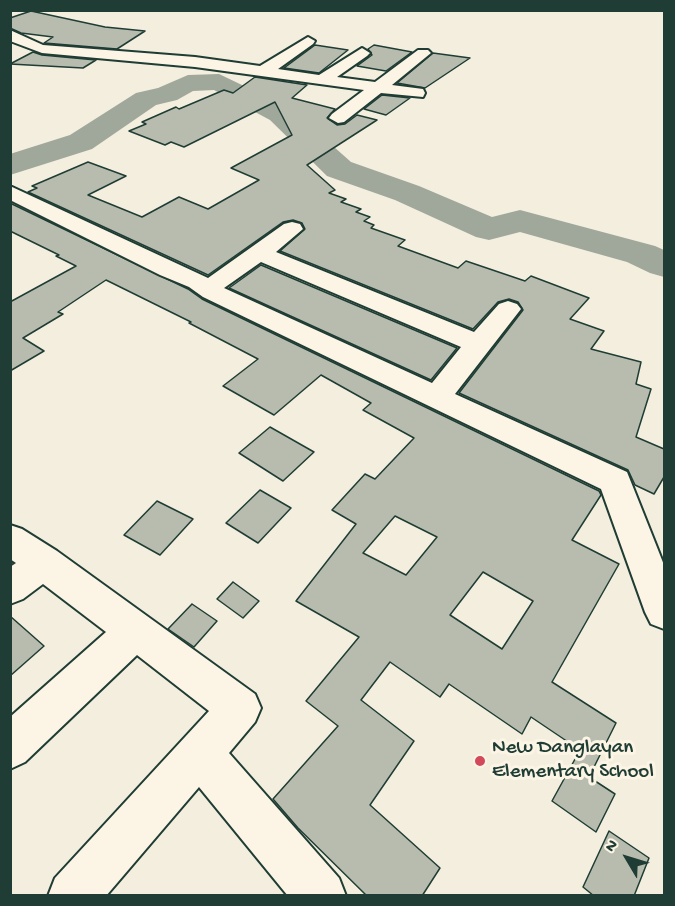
<!DOCTYPE html>
<html>
<head>
<meta charset="utf-8">
<style>
  body { margin:0 }
  #map { position:relative; width:675px; height:906px; overflow:hidden; background:#f3eede; font-family:"Gochi Hand",sans-serif }
  canvas { display:block }
  .frame { position:absolute; inset:0; border:12px solid #1f3d34; pointer-events:none }
  .north { position:absolute; left:597px; top:828px; width:60px; height:60px; -webkit-text-stroke:4px #fcf5e5; paint-order:stroke; rotate:308deg; font-size:16px; font-weight:700; line-height:24px; text-align:center; color:#1f3d34 }
  .north::after { content:''; display:block; margin:auto; width:21px; height:27px; background:#1f3d34; clip-path:polygon(50% 0,100% 100%,50% 72%,0 100%) }
</style>
</head>
<body>
<div id="map">
<canvas width="675" height="906"></canvas>
<div class="frame"></div>
<div class="north">N</div>
</div>
<script>
const context = document.querySelector('canvas').getContext('2d');
context.lineJoin = 'round';
const poly = rows => new Path2D(rows.map(r => 'M' + r).join(''));
function paint(path, color) { context.fillStyle = color; context.fill(path, 'evenodd'); }
function stroke(path, color, width, dash) { context.strokeStyle = color; context.lineWidth = width; context.lineCap = dash ? 'butt' : 'round'; context.setLineDash(dash || []); context.stroke(path); }
function write(font, color, halo, rows, align = 'center') {
  context.font = font + ' "Gochi Hand",sans-serif'; context.lineWidth = 6; context.setLineDash([]); context.textBaseline = 'middle'; context.strokeStyle = halo; context.fillStyle = color; for (const [text, x, y, turn = 0] of rows) {
    context.save(); context.translate(x, y); context.rotate((+turn || 0) * Math.PI / 180); context.textAlign = isNaN(turn) ? turn : align; if (halo) context.strokeText(text, 0, 0); context.fillText(text, 0, 0); context.restore();
  }
}
const river = poly([
  [219,74,290,108,351,162,419,186,492,217,520,210,655,246,664,250,664,277,650,273,627,262,520,232,489,240,476,237,395,200,327,176,270,120,214,90,193,91,177,100,156,105,92,149,10,175,10,154,70,135,136,93,158,88,188,75,219,74]
]);
const building = poly([
  [31,11,105,27,145,31,117,49,44,43,53,37,21,33,10,28,10,18,31,11],
  [315,45,348,50,319,73,284,68,315,45],
  [374,45,412,52,386,71,357,66,372,55,368,49,374,45],
  [33,52,42,55,96,60,83,68,10,64,33,52],
  [433,53,470,58,425,88,397,83,433,53],
  [255,77,307,85,292,98,335,109,327,118,337,125,345,124,357,115,377,120,307,165,335,190,329,193,346,199,341,202,361,209,356,212,370,217,364,221,374,225,371,228,405,240,398,246,458,268,466,261,525,281,531,276,589,298,570,319,604,331,591,349,641,362,636,384,651,389,636,437,664,449,664,477,654,494,635,485,628,470,459,393,523,310,518,302,509,299,498,302,473,329,280,251,305,229,302,223,293,220,283,222,208,275,28,192,37,188,32,186,88,162,126,176,88,195,142,217,179,197,208,209,259,180,231,168,292,135,275,102,184,147,171,142,165,145,129,131,146,124,142,122,176,107,179,109,224,90,233,93,255,77],
  [382,95,410,98,386,115,364,109,382,95],
  [10,203,188,289,202,299,599,491,601,495,572,540,619,564,552,682,616,723,589,777,615,794,596,832,552,801,580,750,531,717,522,734,449,684,440,697,390,662,361,700,414,741,370,805,440,868,422,896,367,896,298,828,273,799,338,726,306,701,359,637,296,601,356,524,332,510,365,474,375,479,414,438,363,410,371,403,321,375,274,415,223,386,258,359,189,323,191,322,106,280,58,312,63,314,23,338,44,351,10,371,10,302,76,266,56,256,59,255,10,231,10,203],
  [395,516,437,537,406,575,363,553,395,516],
  [483,572,533,601,502,649,450,615,483,572],
  [261,265,457,348,431,380,229,288,261,265],
  [270,427,314,452,283,481,239,453,270,427],
  [260,490,291,508,258,543,226,523,260,490],
  [157,501,193,519,160,555,124,535,157,501],
  [233,582,259,601,243,618,217,599,233,582],
  [192,604,217,621,194,647,168,629,192,604],
  [10,616,44,646,10,676,10,616],
  [609,831,649,858,634,896,594,896,583,887,609,831]
]);
const minor = poly([
  [10,30,43,45,195,57,260,66,308,37,315,41,313,44,278,69,319,75,362,48,370,53,367,56,337,77,375,82,418,50,428,50,431,53,392,85,423,89,425,93,423,97,381,93,344,122,338,123,329,118,332,114,364,90,195,67,42,53,10,41,10,30],
  [10,186,208,278,284,224,292,222,300,224,303,229,276,252,474,332,499,304,508,301,517,304,521,309,455,394,627,472,664,565,664,629,651,624,645,612,601,489,203,297,189,287,160,275,10,200,10,186],
  [261,262,461,347,432,383,224,288,261,262],
  [10,525,22,529,57,551,255,694,261,708,255,722,229,753,339,878,346,896,288,896,199,787,106,896,48,896,55,878,209,711,137,655,25,762,10,769,10,717,106,632,43,584,23,599,10,604,10,567,16,563,10,559,10,525]
]);
const markers = [
  [480,761,6,"#d1495b"]
];
const nearPoinames = [
  ["New Danglayan",492,749],
  ["Elementary School",492,773]
];
paint(river, '#a0a89b');
paint(building, '#b8bcae');
stroke(building, '#1f3d34', 1.5);
stroke(minor, '#1f3d34', 4);
paint(minor, '#fcf5e5');
for (const [x, y, r, color] of markers) { const dot = new Path2D(); dot.arc(x, y, r, 0, 2 * Math.PI); context.fillStyle = color; context.fill(dot); stroke(dot, '#fcf5e5', 2); }
write('21px', '#1f3d34', '#fcf5e5', nearPoinames, 'left');
</script>
</body>
</html>
